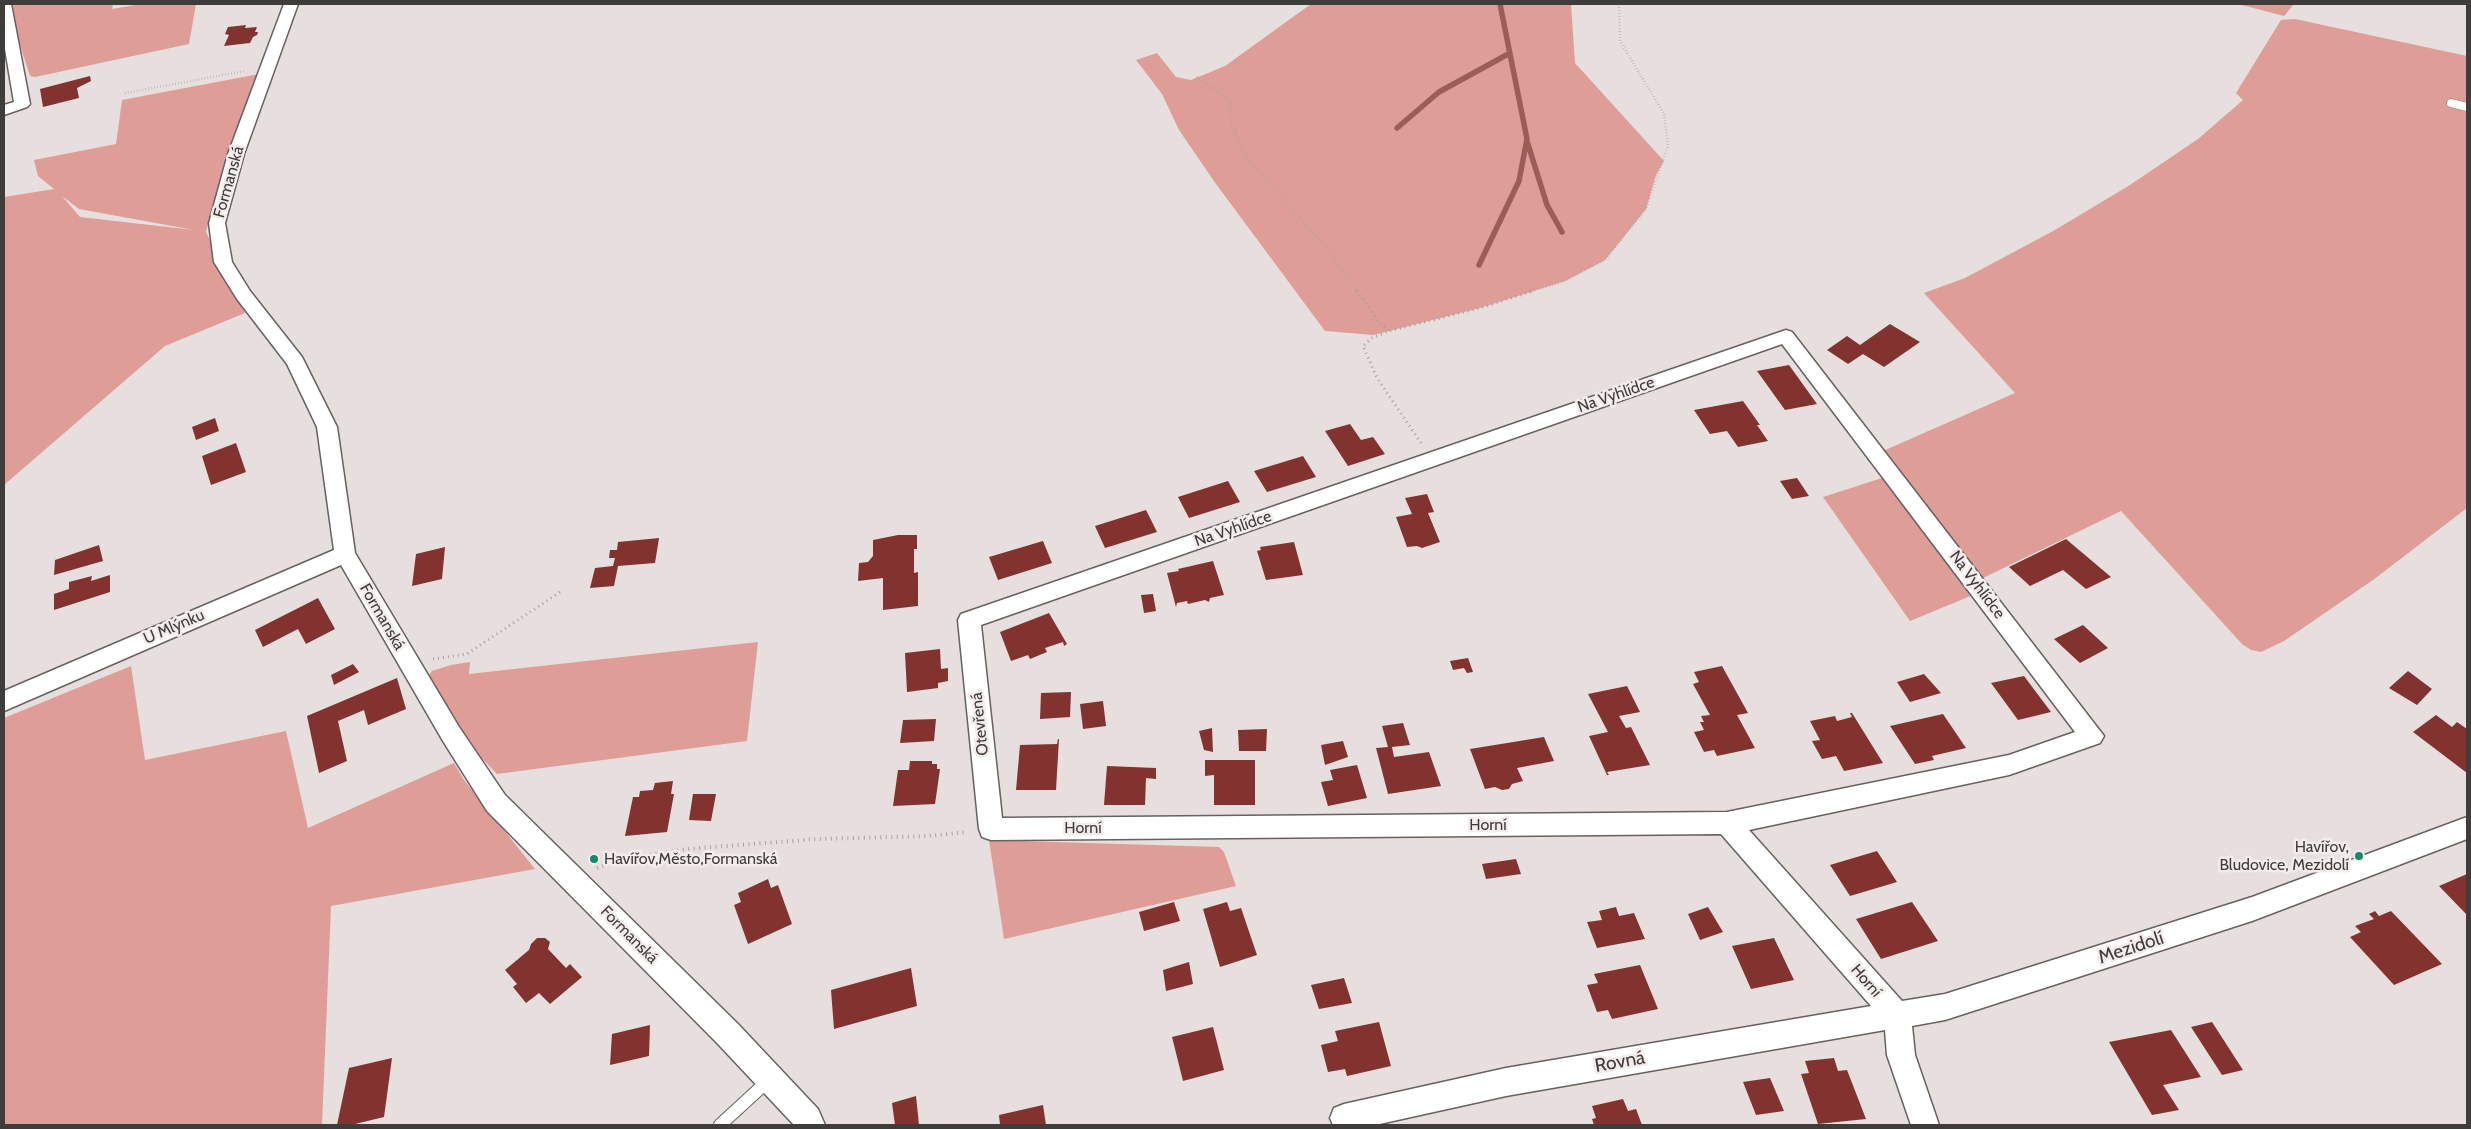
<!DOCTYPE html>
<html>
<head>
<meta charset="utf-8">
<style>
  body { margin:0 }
  #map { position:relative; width:2471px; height:1129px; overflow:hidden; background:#e6dfde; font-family:Cabin,sans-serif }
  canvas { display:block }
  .frame { position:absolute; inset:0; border:5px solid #3f3c3c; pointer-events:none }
</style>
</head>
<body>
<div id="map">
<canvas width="2471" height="1129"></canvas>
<div class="frame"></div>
</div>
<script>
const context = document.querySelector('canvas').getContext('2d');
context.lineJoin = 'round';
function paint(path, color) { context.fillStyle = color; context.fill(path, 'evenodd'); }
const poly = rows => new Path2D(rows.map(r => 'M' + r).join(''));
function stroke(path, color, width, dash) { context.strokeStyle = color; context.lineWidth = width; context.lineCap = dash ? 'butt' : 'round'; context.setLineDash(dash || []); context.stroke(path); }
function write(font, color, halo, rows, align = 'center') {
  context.font = font + ' Cabin,sans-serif'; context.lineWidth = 5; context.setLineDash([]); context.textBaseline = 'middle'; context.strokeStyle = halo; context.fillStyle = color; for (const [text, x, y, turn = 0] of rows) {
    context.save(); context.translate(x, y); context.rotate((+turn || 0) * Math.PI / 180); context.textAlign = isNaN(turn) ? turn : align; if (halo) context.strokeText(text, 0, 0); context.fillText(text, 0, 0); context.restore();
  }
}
const green = poly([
  [7,4,113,4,112,9,141,4,196,4,189,44,35,77,30,76],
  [1311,4,1571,4,1575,63,1664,161,1656,175,1646,209,1605,260,1565,281,1480,308,1373,335,1325,331,1216,184,1179,130,1162,94,1136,60,1157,53,1176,77,1191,80,1225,66],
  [2238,4,2294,4,2284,16],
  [2295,19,2467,56,2467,508,2373,580,2284,641,2261,652,2251,650,2242,644,2121,511,1983,578,1883,451,2015,393,1924,293,1965,278,2055,230,2130,185,2198,139,2243,100,2236,93,2281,20],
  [259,74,223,167,206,232,245,313,165,346,4,485,4,197,54,189,38,176,34,160,116,144,122,100],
  [62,196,79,209,194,230,80,217],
  [1885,477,1973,595,1910,621,1823,497],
  [758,642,747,741,497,774,468,744,429,675,432,671,451,665,470,662,469,674],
  [131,666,145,760,286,731,308,828,454,763,464,780,535,869,331,906,322,1125,4,1125,4,718],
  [989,840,1219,847,1224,852,1236,886,1004,939]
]);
const stream = poly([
  [1397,128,1439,92,1510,53],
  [1527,141,1547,205,1562,232],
  [1479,265,1519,181,1527,139,1500,4]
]);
const building = poly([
  [246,25,245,28,257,27,255,32,258,32,257,35,253,37,250,43,224,46,229,35,225,34,228,27],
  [90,76,91,81,77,88,79,98,43,107,40,89],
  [1890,324,1920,342,1884,367,1863,354,1848,364,1827,350,1847,336,1860,345],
  [1789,365,1817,404,1785,410,1757,371],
  [1743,401,1760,425,1757,425,1768,441,1738,447,1727,431,1710,434,1694,410],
  [215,418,219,431,196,440,192,427],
  [1350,424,1361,440,1373,437,1385,454,1348,466,1325,431],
  [236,443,246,472,211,485,202,456],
  [1303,456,1316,477,1267,492,1254,471],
  [1797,478,1809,496,1792,499,1780,481],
  [1228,481,1240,502,1189,518,1178,497],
  [1427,494,1434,512,1428,513,1440,542,1422,548,1417,546,1407,547,1396,517,1412,514,1405,498],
  [1146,510,1157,532,1105,548,1095,526],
  [898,535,917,535,917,549,914,549,914,573,918,572,918,606,883,610,883,578,858,581,859,563,868,562,873,556,873,540],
  [659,538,655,563,618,566,614,586,590,588,595,568,613,566,615,558,609,558,610,550,617,550,618,542],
  [2066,539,2111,577,2086,589,2063,570,2030,586,2009,567],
  [1043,541,1052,563,998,580,989,557],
  [1294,542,1303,575,1266,580,1257,551,1261,550,1260,547],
  [99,545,103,561,54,575,55,560],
  [445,547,442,579,412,586,416,554],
  [1213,561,1224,595,1210,598,1209,602,1205,600,1188,604,1187,601,1177,603,1176,607,1167,573,1179,571,1178,569],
  [110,575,110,592,54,610,54,594,69,589,69,582,92,576,91,581],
  [1153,594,1156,611,1144,613,1141,595],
  [318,598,335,629,306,644,298,629,263,647,255,630],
  [1049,613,1067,644,1064,646,1063,642,1045,648,1047,652,1030,659,1028,655,1011,661,1000,632],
  [2083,625,2108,648,2080,663,2054,639],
  [940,649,941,669,948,668,948,681,938,683,938,688,907,692,905,653],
  [1468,658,1473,672,1467,673,1464,668,1453,670,1450,661],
  [353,664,359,672,334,685,331,675],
  [1722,666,1748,713,1737,715,1755,748,1717,756,1714,750,1704,752,1694,732,1704,730,1700,722,1704,722,1701,716,1710,715,1693,684,1699,682,1694,672],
  [2408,671,2432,689,2417,705,2389,688],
  [1924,674,1941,693,1910,702,1897,682],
  [2024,676,2051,712,2018,720,1991,683],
  [397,678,406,709,368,725,364,710,338,721,347,761,319,773,307,716],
  [1627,686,1640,712,1619,716,1626,728,1631,727,1650,765,1607,772,1609,775,1607,775,1589,736,1608,732,1588,694],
  [1071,692,1070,717,1040,719,1041,693],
  [1103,701,1106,726,1083,729,1080,704],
  [1850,713,1852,713,1883,763,1844,771,1836,756,1822,759,1812,741,1820,740,1810,721,1835,716,1837,721,1852,717],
  [1943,714,1966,748,1932,756,1934,760,1915,764,1890,726],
  [2436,715,2452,727,2457,722,2467,729,2467,773,2413,732],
  [936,719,934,741,900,743,903,720],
  [1403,723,1410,745,1392,747,1394,757,1429,752,1441,786,1388,794,1376,748,1388,747,1382,726],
  [1212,728,1213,752,1204,750,1199,731],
  [1267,729,1266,751,1239,751,1238,730],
  [1544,737,1554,761,1517,768,1523,781,1512,784,1509,789,1502,790,1495,787,1485,789,1470,749],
  [1058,739,1059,739,1056,790,1016,790,1020,745,1057,744],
  [1343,741,1348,757,1325,765,1321,745],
  [1205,760,1255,760,1255,805,1214,805,1214,775,1205,776],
  [910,761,932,761,932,764,937,764,937,769,940,769,935,804,893,806,898,770,909,770],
  [1357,765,1367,798,1328,806,1321,782,1333,780,1330,770],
  [1107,766,1156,768,1156,779,1146,778,1145,805,1104,805],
  [673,781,671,794,674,794,667,832,625,836,633,797,639,797,640,791,653,790,655,783],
  [693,794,716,794,711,821,689,820],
  [1877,851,1897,882,1850,896,1830,865],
  [1516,859,1521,874,1486,879,1482,864],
  [2467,874,2467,915,2439,886],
  [768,879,771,888,778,885,792,924,748,944,734,905,741,902,738,893],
  [1174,902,1180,921,1144,931,1139,912],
  [1227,902,1230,911,1241,908,1257,955,1220,967,1203,909],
  [1912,902,1938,941,1881,959,1856,919],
  [1616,907,1619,916,1634,913,1645,939,1597,948,1587,922,1602,920,1599,911],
  [1708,907,1723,932,1700,940,1688,914],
  [2375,911,2379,916,2391,911,2442,964,2394,985,2350,937,2361,932,2355,926,2374,919,2369,914],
  [537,938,545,938,550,942,548,949,566,968,570,964,582,977,550,1004,539,993,526,1003,513,987,517,984,505,970,529,950,531,944],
  [1774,938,1794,980,1751,989,1732,946],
  [1189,962,1193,984,1166,991,1163,970],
  [1640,965,1658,1009,1612,1019,1608,1010,1597,1012,1587,985,1598,983,1594,974],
  [911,968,917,1006,834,1029,831,990],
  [1344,978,1352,1003,1319,1009,1311,985],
  [1379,1022,1391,1066,1347,1076,1345,1069,1328,1072,1321,1045,1338,1041,1335,1031],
  [2212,1022,2243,1070,2222,1075,2191,1027],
  [650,1025,649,1056,610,1065,612,1034],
  [1213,1027,1224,1070,1183,1081,1172,1037],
  [2171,1030,2201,1077,2163,1085,2179,1110,2152,1115,2109,1042],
  [392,1058,384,1117,351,1125,337,1125,349,1068],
  [1834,1058,1838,1071,1847,1070,1866,1119,1818,1124,1801,1074,1809,1073,1805,1061],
  [1770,1078,1784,1111,1756,1115,1743,1082],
  [916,1096,919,1125,895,1125,892,1103],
  [1623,1099,1628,1111,1636,1109,1642,1125,1594,1125,1592,1119,1596,1118,1592,1106],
  [1043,1105,1046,1125,1000,1125,999,1115]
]);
const pathFar2 = poly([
  [1197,77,1230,101,1232,126,1247,158,1328,250,1358,292],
  [125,93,245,71],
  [1529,292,1565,281,1605,260,1646,209,1668,146,1664,114,1620,41,1619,4]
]);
const pathFar1 = poly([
  [1357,291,1378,321,1389,331],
  [1421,443,1377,378,1363,346,1372,338,1389,331,1480,308,1533,291],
  [433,659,467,654,560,592]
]);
const path = poly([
  [597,868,623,859,687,849,817,839,928,836,968,832]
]);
const serviceFar1 = poly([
  [2451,103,2467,107]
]);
const service = poly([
  [720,1125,769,1080]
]);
const minor = poly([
  [4,4,11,4,30,104,27,107,4,115,4,105,14,102,4,43,4,4],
  [284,4,298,4,244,154,225,223,232,262,250,291,302,357,337,427,355,553,459,727,505,795,738,1024,818,1109,825,1125,794,1125,718,1044,487,811,443,741,341,565,4,711,4,691,334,550,317,427,287,364,237,299,214,262,209,223,228,154,284,4],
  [1786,330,1792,332,2104,736,2100,743,2009,775,1749,830,1902,1001,1945,994,2252,897,2467,817,2467,839,2252,921,1945,1020,1912,1026,1915,1055,1939,1125,1911,1125,1887,1055,1885,1030,1506,1096,1375,1125,1333,1125,1330,1118,1334,1108,1344,1104,1506,1068,1871,1006,1721,834,991,840,982,837,979,829,958,620,961,614,1786,330],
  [1782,344,2075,732,2009,755,1727,812,1002,818,981,625,1782,344]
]);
const markers = [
  [2359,856,5,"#118a6c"],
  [594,859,5,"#118a6c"]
];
const streetNames = [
  ["Formanská",229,182,-74],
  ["Na Vyhlídce",1616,395,-19],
  ["Na Vyhlídce",1233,529,-19],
  ["Na Vyhlídce",1977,585,53],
  ["Formanská",382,617,60],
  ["U Mlýnku",174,627,-23],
  ["Otevřená",980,724,-96],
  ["Horní",1488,825],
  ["Horní",1083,828],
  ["Formanská",629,935,45],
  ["Horní",1866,981,49]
];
const poiNames = [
  ["Havířov,",2349,847],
  ["Bludovice, Mezidolí",2349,865],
  ["Havířov,Město,Formanská",604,859,"left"]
];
const nearStreetnames = [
  ["Mezidolí",2131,948,-18],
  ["Rovná",1620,1062,-10]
];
paint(green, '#df9d97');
stroke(stream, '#9b5d59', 5.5);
paint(building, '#83332f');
stroke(serviceFar1, '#676160', 9);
stroke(service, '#676160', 14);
stroke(minor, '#676160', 3);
stroke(pathFar2, '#a6a1a0', 2.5, [0.5, 2.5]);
stroke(pathFar1, '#a6a1a0', 3, [1, 4]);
stroke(path, '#a6a1a0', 4, [1, 4.5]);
stroke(serviceFar1, '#fff', 8);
stroke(service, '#fff', 12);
paint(minor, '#fff');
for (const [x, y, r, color] of markers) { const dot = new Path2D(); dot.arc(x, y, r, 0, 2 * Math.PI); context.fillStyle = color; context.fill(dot); stroke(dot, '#f3eceb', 2); }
write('16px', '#3f3c3c', '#f3eceb', streetNames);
write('16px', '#3f3c3c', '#f3eceb', poiNames, 'right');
write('19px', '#3f3c3c', '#f3eceb', nearStreetnames);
</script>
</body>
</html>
